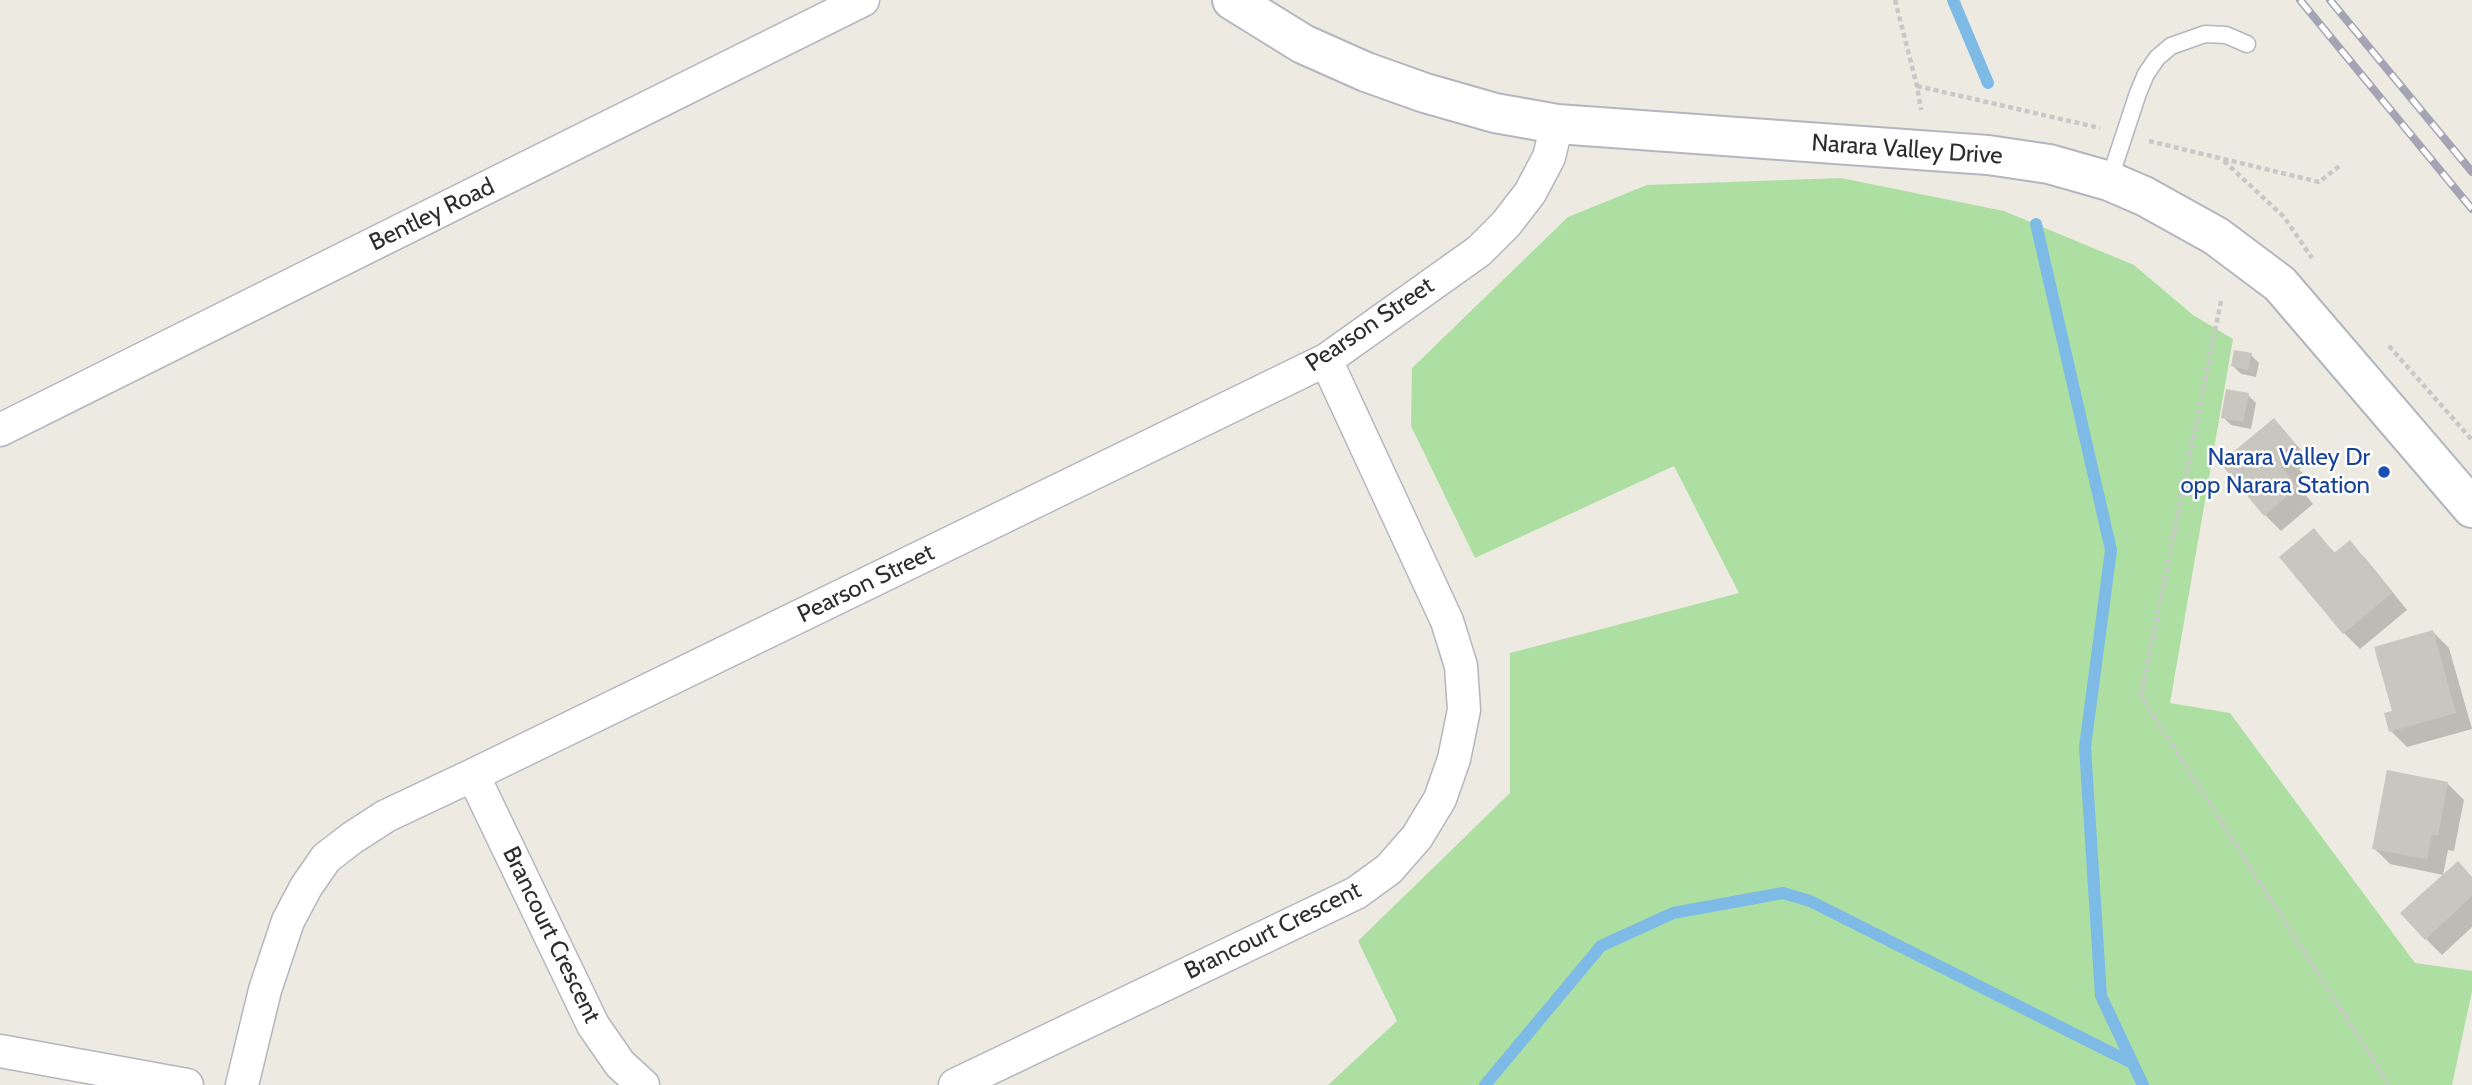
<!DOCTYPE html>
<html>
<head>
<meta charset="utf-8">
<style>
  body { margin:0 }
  canvas { display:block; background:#edeae1 }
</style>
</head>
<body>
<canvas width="2472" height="1085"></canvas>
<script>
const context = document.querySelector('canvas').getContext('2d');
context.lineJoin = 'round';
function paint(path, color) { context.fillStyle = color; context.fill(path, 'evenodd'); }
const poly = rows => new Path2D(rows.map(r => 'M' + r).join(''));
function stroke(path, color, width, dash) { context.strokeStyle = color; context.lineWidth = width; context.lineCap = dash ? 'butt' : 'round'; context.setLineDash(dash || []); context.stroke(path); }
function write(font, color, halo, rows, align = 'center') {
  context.font = font + ' Cabin,sans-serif'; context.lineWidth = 5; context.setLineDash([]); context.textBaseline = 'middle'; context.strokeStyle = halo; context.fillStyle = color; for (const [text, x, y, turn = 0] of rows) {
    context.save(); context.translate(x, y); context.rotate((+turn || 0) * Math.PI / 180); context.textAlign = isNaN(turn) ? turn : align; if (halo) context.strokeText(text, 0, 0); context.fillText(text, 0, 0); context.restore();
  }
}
const green = poly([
  [1841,178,2004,211,2134,265,2193,315,2233,339,2170,703,2230,713,2415,963,2472,971,2472,991,2452,1085,1328,1085,1397,1021,1358,941,1510,793,1510,653,1739,593,1674,466,1475,558,1411,426,1412,368,1568,217,1647,185]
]);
const shadow = poly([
  [2251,355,2259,363,2256,377,2241,374,2233,366],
  [2248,395,2256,403,2251,429,2231,425,2223,417],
  [2274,420,2310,460,2299,469,2306,477,2297,484,2313,504,2281,531,2265,515],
  [2314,530,2336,554,2350,543,2366,559,2407,610,2360,649,2344,633],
  [2433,632,2449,648,2472,729,2407,747,2391,731],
  [2447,783,2464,800,2454,851,2448,850,2443,875,2390,864,2374,848],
  [2472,878,2472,927,2442,955,2426,939]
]);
const stream = poly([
  [1953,0,1988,83],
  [2036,224,2111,550,2085,747,2101,996,2143,1085],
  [1485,1085,1601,946,1673,913,1783,893,1810,901,2132,1063]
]);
const building = poly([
  [2234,350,2252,353,2248,370,2231,366],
  [2226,389,2249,393,2243,422,2221,418],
  [2274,418,2295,443,2284,451,2291,460,2282,467,2298,487,2264,516,2220,463],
  [2314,528,2334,553,2350,540,2392,593,2343,634,2279,557],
  [2433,630,2456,713,2389,732,2384,713,2392,711,2374,647],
  [2387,770,2448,782,2438,836,2432,834,2427,859,2372,849],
  [2458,861,2472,877,2472,896,2425,940,2400,913]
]);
const path = poly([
  [1895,0,1917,86,1921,110],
  [1917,86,2100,128],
  [2149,141,2319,182,2342,164],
  [2224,161,2284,217,2312,258],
  [2221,301,2141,696,2389,1085],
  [2389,346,2472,440]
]);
const service = poly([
  [2109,181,2138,93,2146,74,2157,58,2171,46,2205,34,2226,35,2247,44]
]);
const minor = poly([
  [0,430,863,0],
  [473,775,593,1025,620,1064,643,1085],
  [0,1051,187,1085],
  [242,1085,265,990,288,921,306,887,326,858,352,838,386,816,473,775,1326,360,1479,251,1506,224,1530,193,1549,157,1557,124],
  [955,1085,1356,893,1389,869,1417,837,1440,799,1454,759,1464,710,1461,666,1447,621,1326,360]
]);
const secondary = poly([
  [1232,0,1303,44,1366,72,1425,93,1495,113,1557,124,1988,155,2049,164,2109,181,2144,196,2216,236,2280,284,2472,508]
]);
const rail = poly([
  [2300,0,2472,209],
  [2330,0,2472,172]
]);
const markers = [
  [2384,472,7,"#1a4fb4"]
];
const streetNames = [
  ["Narara Valley Drive",1907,150,4],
  ["Bentley Road",432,215,-26],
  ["Pearson Street",1370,325,-34],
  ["Pearson Street",866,584,-26],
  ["Brancourt Crescent",1273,931,-26],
  ["Brancourt Crescent",551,935,64]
];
const transitNames = [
  ["Narara Valley Dr",2370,458],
  ["opp Narara Station",2370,486]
];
paint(green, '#aedfa2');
paint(shadow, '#0003');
stroke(stream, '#7dbae6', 12);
paint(building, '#c9c6c0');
stroke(service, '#b4b5bf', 19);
stroke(minor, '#b4b5bf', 35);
stroke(secondary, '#b4b5bf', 42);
stroke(path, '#c8c8c8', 4.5, [5, 3.5]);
stroke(service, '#fff', 16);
stroke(minor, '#fff', 32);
stroke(secondary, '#fff', 38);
stroke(rail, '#a4a4b5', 8);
stroke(rail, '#fff', 5, [16]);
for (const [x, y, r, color] of markers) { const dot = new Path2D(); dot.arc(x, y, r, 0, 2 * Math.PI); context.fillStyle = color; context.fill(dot); stroke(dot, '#fff', 2.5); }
write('24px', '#2d2d2d', '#fff', streetNames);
write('24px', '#164399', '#fff', transitNames, 'right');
</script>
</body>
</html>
